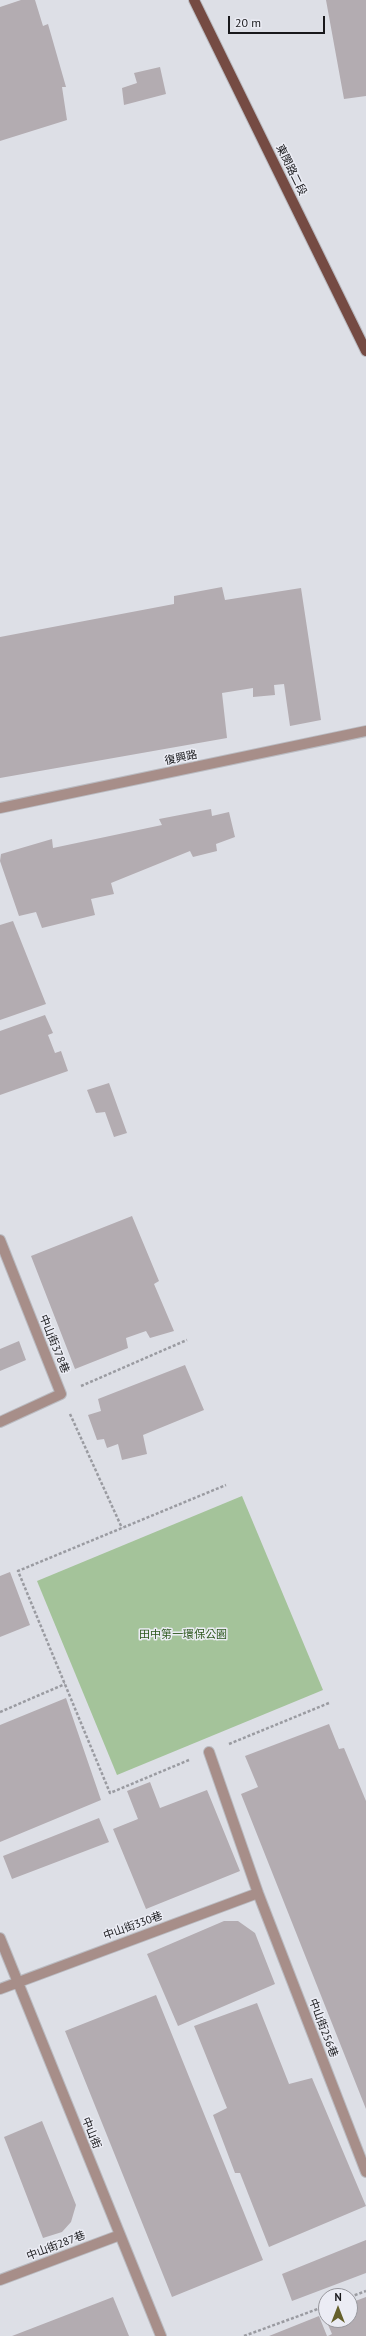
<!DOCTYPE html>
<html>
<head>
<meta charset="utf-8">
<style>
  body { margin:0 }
  #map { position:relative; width:366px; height:2336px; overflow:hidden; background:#dddfe6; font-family:"PT Sans",sans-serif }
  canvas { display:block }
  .north { position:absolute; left:318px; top:2288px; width:40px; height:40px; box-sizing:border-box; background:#ebecf4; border:1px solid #97979d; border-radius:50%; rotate:0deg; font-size:11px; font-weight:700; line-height:16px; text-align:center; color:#18181b }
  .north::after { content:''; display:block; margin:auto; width:14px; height:18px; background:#65602c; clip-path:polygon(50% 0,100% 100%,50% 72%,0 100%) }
  .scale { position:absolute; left:228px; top:16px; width:97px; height:18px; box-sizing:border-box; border:2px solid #18181b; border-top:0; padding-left:5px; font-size:12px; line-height:14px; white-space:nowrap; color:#18181b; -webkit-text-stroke:3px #ebecf4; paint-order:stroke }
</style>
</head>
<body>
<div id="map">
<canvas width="366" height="2336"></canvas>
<div class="north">N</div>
<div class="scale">20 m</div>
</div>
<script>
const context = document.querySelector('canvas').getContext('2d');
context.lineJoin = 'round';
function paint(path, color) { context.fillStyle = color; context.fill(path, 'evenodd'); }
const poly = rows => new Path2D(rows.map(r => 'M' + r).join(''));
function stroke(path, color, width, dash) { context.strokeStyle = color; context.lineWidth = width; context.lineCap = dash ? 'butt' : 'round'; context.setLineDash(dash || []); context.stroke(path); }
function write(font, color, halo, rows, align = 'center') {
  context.font = font + ' "PT Sans","Noto Sans TC",sans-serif'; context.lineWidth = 3; context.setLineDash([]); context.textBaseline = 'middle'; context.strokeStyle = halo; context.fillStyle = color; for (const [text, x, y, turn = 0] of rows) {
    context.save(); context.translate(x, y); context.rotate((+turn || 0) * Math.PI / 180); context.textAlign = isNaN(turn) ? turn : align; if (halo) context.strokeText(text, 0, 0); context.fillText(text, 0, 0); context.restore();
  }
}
const green = poly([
  [242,1496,323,1690,117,1775,37,1581]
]);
const building = poly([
  [21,0,35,0,43,26,48,24,66,87,62,87,67,120,0,141,0,7],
  [326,0,366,0,366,96,344,99],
  [160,67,166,94,124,105,122,88,137,83,134,73],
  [222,587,225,600,301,588,321,720,290,726,284,684,274,685,275,695,253,697,253,688,222,693,227,738,0,778,0,637,174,604,174,596],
  [211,809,212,816,229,812,235,837,216,844,217,851,193,857,190,851,111,883,114,894,91,899,95,915,42,928,36,912,19,916,0,861,1,854,52,839,53,848,162,825,159,819],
  [13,921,46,1004,0,1020,0,925],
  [45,1015,53,1033,48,1035,55,1053,61,1051,68,1071,0,1095,0,1031],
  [109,1083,127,1133,114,1137,105,1112,96,1113,87,1090],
  [132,1216,159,1281,154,1284,174,1331,150,1338,146,1331,126,1338,128,1348,75,1369,31,1256],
  [19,1341,26,1360,0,1371,0,1349],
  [185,1365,204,1410,143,1435,147,1454,122,1460,118,1444,107,1448,104,1439,97,1440,88,1415,101,1411,98,1399],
  [10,1572,30,1625,0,1637,0,1576],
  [66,1698,101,1800,0,1842,0,1725],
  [329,1724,339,1749,344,1748,366,1801,366,2109,241,1794,258,1787,245,1756],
  [150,1782,160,1808,207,1790,240,1871,146,1909,113,1829,138,1819,127,1791],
  [99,1818,109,1842,12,1879,3,1856],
  [224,1921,238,1921,255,1933,275,1984,178,2026,147,1954],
  [156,1995,263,2260,172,2297,65,2031],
  [257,2003,289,2084,312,2078,366,2206,269,2247,240,2173,235,2173,213,2115,227,2108,194,2026],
  [42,2121,76,2205,71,2222,62,2232,43,2238,4,2137],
  [366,2240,366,2273,292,2301,282,2274],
  [113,2297,129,2336,12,2336],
  [366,2297,366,2336,328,2336,332,2334,326,2320,350,2320,350,2303],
  [319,2316,327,2336,269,2336]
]);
const path = poly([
  [81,1386,187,1340],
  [70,1414,122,1528],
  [0,1712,65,1684],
  [229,1744,329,1703],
  [189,1760,110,1793,18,1571,226,1485],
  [350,2297,366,2291],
  [244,2336,326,2306]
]);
const minor = poly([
  [0,808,366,731],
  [0,1240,61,1394,0,1422],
  [209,1752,258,1893,366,2172],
  [0,1938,161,2336],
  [0,1989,258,1893],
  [0,2280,120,2235]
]);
const major = poly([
  [194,0,366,351]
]);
const streetNames = [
  ["東閔路二段",291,170,64],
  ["復興路",181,758,-12],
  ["中山街378巷",54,1344,68],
  ["中山街330巷",133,1926,-20],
  ["中山街256巷",323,2028,69],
  ["中山街",91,2133,68],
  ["中山街287巷",56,2246,-21]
];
const parkNames = [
  ["田中第一環保公園",183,1635]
];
paint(green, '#a4c39a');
paint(building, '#b3acb1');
stroke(minor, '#babbc1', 12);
stroke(major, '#babbc1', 12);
stroke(path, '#9a9ba1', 2.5, [3, 2]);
stroke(minor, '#a78e89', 10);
stroke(major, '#754b43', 10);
write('11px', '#18181b', '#ebecf4', streetNames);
write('11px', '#2c571c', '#ebecf4', parkNames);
</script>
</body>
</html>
